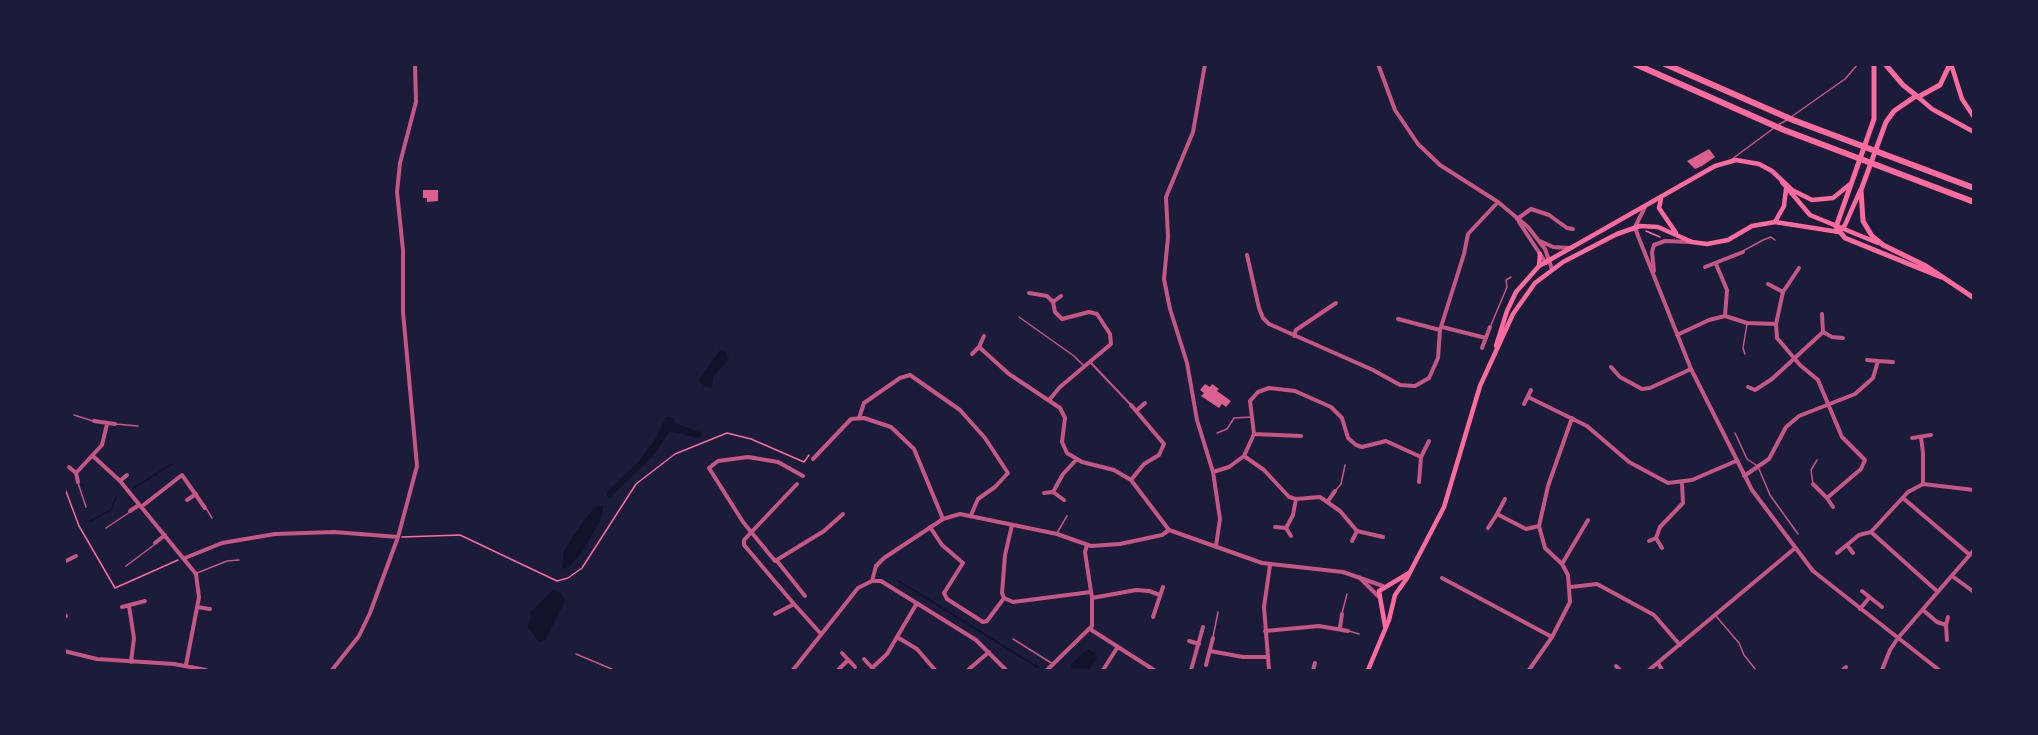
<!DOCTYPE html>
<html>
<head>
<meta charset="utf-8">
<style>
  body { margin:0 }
  #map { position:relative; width:2038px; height:735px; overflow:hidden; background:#1b1b3a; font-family:"IBM Plex Sans",sans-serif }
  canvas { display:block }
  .frame { position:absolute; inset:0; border:66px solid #1b1b3a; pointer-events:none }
</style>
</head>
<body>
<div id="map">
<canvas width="2038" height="735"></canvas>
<div class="frame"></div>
</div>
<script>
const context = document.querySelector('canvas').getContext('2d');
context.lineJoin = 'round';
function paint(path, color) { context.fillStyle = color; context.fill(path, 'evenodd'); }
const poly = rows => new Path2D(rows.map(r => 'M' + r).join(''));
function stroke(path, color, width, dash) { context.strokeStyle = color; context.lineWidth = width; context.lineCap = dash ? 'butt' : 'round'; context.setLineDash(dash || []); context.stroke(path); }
const water = poly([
  [720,350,725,352,729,359,713,377,712,388,705,387,699,380],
  [666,417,673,418,675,423,702,433,698,438,670,431,654,455,611,497,607,496,607,492,640,460,654,441],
  [603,505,602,517,582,552,570,566,562,569,564,551,582,523,594,508],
  [552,591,561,593,565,601,545,641,539,642,528,627,531,612],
  [1088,649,1096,654,1097,658,1089,670,1072,670,1071,664]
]);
const stream = poly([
  [134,488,172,464],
  [90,521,111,510,116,497],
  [897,580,1039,668]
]);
const building = poly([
  [1709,149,1715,157,1702,166,1695,169,1687,161],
  [423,190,438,190,438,201,427,202,427,198,423,198],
  [1205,384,1210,387,1212,384,1219,389,1217,391,1231,401,1226,407,1222,404,1219,408,1201,396,1204,393,1200,390]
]);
const path = poly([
  [1646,231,1660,237],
  [64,486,79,526,115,588,178,560],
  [402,537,460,535,557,581,568,578,582,568,636,484,675,454,727,433,751,439,804,462,809,455]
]);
const service = poly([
  [1791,117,1845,79,1858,64],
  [1778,125,1787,120],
  [1732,159,1774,128],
  [1743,251,1763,240,1771,237,1775,240],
  [1019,317,1074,356,1084,366],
  [1491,325,1507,287,1506,280,1511,277],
  [1745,354,1743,348,1747,324],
  [74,415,93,421],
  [115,424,138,426],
  [1217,433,1227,429,1234,418,1251,417],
  [1735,433,1747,459,1756,465],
  [1759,469,1770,495,1798,534],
  [78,483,86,507],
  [1813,484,1811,470,1817,460],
  [1336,490,1341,484,1345,465],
  [206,508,212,518],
  [106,528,130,512],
  [1057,533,1067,516],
  [126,566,154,545],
  [197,573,227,561,239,560],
  [1342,613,1347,594],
  [1716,616,1739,643,1744,655,1756,670],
  [1349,631,1359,634],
  [1213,637,1218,612],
  [1013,639,1053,664],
  [576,654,614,670]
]);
const pedestrian = poly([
  [1091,363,1130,404]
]);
const minor = poly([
  [1205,64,1193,132,1166,197,1168,237,1164,279,1170,309,1187,363,1197,420,1213,472,1220,519,1216,546],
  [1378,64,1395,110,1418,144,1440,165,1498,202,1528,227,1545,249,1552,269],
  [1645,207,1635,227,1638,236,1691,369,1752,490,1813,571,1939,670],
  [1517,219,1531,209,1549,215,1567,228,1573,229],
  [1519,222,1546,263],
  [1540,241,1553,247,1570,248],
  [1247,255,1259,308,1263,318,1269,324,1373,370,1400,385,1415,386,1429,378,1438,358,1440,330,1464,254,1468,234,1498,202],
  [1716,264,1727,290,1725,316],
  [1705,267,1743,252],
  [1799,268,1783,292,1776,324,1777,338,1800,365,1818,380,1842,437,1865,460,1861,469,1827,498,1813,484],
  [1654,271,1652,252,1654,245,1665,241,1691,242],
  [1768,284,1783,292],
  [1029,293,1047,296,1053,302,1061,296],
  [1822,314,1823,332],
  [1398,319,1440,330],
  [1442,327,1486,338],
  [1677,335,1709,320,1725,316,1747,323,1776,324],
  [1294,336,1296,330,1336,303],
  [979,347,1009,374,1060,408,1065,418,1062,442,1067,453,1082,462,1114,470,1131,480,1169,530,1262,563,1343,572,1383,586],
  [1482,348,1490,327],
  [972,354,979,347,984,336],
  [1867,360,1878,361],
  [1611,367,1620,377,1642,389,1650,388,1691,369],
  [1748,387,1755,390,1772,379,1823,332,1832,337,1843,338],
  [1528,397,1587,426,1629,462,1668,483,1692,480,1736,461],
  [1049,400,1060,387,1111,344,1110,334,1097,314,1089,312,1062,319,1055,312,1053,302],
  [1524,404,1531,390],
  [1131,405,1164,444,1159,455,1144,464,1131,480],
  [1136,411,1145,403],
  [859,418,864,403,900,378,910,375,960,410,985,438,1008,473,995,487,978,499,971,515],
  [94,421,115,424],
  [1254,434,1301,436],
  [1921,437,1923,453,1923,484],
  [1912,438,1931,435],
  [1244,456,1264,470,1289,497,1296,499,1320,497,1340,511,1357,531,1383,537],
  [94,457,120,481,196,574,199,597,186,665],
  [1421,457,1429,441],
  [813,459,851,419,864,418,891,427,914,449,943,519],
  [69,467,76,473,78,482],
  [1213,472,1229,467,1244,456,1254,434,1250,401,1258,392,1269,388,1295,391,1331,407,1342,418,1348,438,1356,445,1362,447,1386,441,1421,457,1419,482],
  [76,473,102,445,107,424],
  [803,476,778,462,748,457,718,461,709,468,743,522,775,561,824,531,843,514],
  [1744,476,1769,459,1786,427,1799,416,1855,394,1873,378,1878,361,1893,362],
  [120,481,127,475],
  [1053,492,1063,474,1077,459],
  [1044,493,1053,492,1064,500],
  [1827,498,1833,507],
  [1903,498,1970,555],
  [1505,499,1497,514,1526,529,1539,526],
  [187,500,196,494],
  [1328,501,1335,491],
  [141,507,182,475,205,508],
  [130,511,139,505],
  [1012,525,1005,555,1002,593,1004,598,1013,602,1091,592],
  [930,527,942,545,963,563,944,593,947,599,983,622,987,621,1004,598],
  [1275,527,1286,528,1293,515,1296,499],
  [1286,528,1291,536],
  [1488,528,1497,514],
  [1871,532,1938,592],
  [1352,541,1357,531],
  [1649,541,1656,538],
  [155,543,165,535],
  [1847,545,1853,553],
  [1662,548,1656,538,1660,527,1683,503,1682,482],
  [1837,553,1859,535,1871,532,1908,492,1923,484,1974,490],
  [185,558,222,543,275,534,334,532,398,537],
  [777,561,805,596],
  [64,562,76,556],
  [1562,564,1588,520],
  [1952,576,1974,592],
  [1359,577,1379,597],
  [1442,578,1552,637],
  [872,581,876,566,884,558,943,519,960,514,1057,534,1091,546,1120,544,1162,535,1169,530],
  [1571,587,1597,584,1654,615,1680,645],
  [1862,591,1882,607],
  [1092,598,1136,590,1149,591,1160,595],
  [794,604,744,545,744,540,797,484],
  [129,606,134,638,131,662],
  [122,607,145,601],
  [197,607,210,609],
  [1860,609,1869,598],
  [1923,610,1937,622,1946,625],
  [64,614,66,616],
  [775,614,794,604,821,634],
  [1153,617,1163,587],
  [1340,628,1342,614],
  [1090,629,1154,670],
  [1265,631,1319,626,1348,631],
  [897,637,917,649,935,670],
  [1947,640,1946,625,1948,617],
  [1189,641,1199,644],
  [64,651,97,659,174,664,206,670],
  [1210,651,1243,657,1267,657],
  [842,653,855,667],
  [864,659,874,670],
  [1658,663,1662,670],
  [1206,665,1213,638],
  [1616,666,1620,670],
  [872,668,887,654,917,603],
  [332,670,359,636,370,613,398,537,417,466,403,312,403,250,397,192,400,163,416,102,415,64],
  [793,670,858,588,872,581,881,581,976,640,1006,670],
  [838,670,848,660],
  [968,670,989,652],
  [1047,670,1092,626,1092,598,1085,552,1087,545],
  [1103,670,1117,648],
  [1191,670,1203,627],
  [1269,670,1264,607,1270,565],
  [1313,670,1315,663],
  [1529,670,1552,637,1570,602,1568,575,1562,564,1545,548,1539,526,1548,486,1572,418],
  [1649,670,1794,549],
  [1843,670,1846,667],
  [1882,670,1890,650,1898,638,1974,550]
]);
const secondary = poly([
  [1951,64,1962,99,1974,117],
  [1918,97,1932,109,1974,132],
  [1782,182,1810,215,1878,243],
  [1661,199,1659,208,1676,233],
  [1775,222,1784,206,1786,189],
  [1539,266,1540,254],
  [1496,346,1507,311,1516,292,1539,266,1715,166,1736,160,1759,164,1772,171,1792,190,1812,200,1833,198,1849,185],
  [1385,626,1379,591,1409,573],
  [1368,670,1389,620,1395,595,1407,578,1444,507,1480,386,1513,314,1535,283,1563,262,1617,234,1640,226,1658,227,1692,242,1707,244,1728,240,1752,226,1775,222,1839,232,1845,225,1860,191]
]);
const primary = poly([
  [1874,64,1874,119,1836,227,1845,238,1941,277],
  [1885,64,1903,85,1918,97,1940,85,1950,64],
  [1916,96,1894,111,1886,122,1861,190,1863,221,1872,236,1883,245,1926,266,1974,298]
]);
const motorway = poly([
  [1635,64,1784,130,1974,202],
  [1665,64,1793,120,1974,188]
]);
paint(water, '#12122b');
stroke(stream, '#12122b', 1.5);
paint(building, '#dd5f8e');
stroke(path, '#ff6b9d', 1.5);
stroke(service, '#c65784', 1.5);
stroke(pedestrian, '#c65784', 2);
stroke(minor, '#c65784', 4);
stroke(secondary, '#ff6b9d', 4.5);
stroke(primary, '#ff6b9d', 5);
stroke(motorway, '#ff6b9d', 6);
</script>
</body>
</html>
